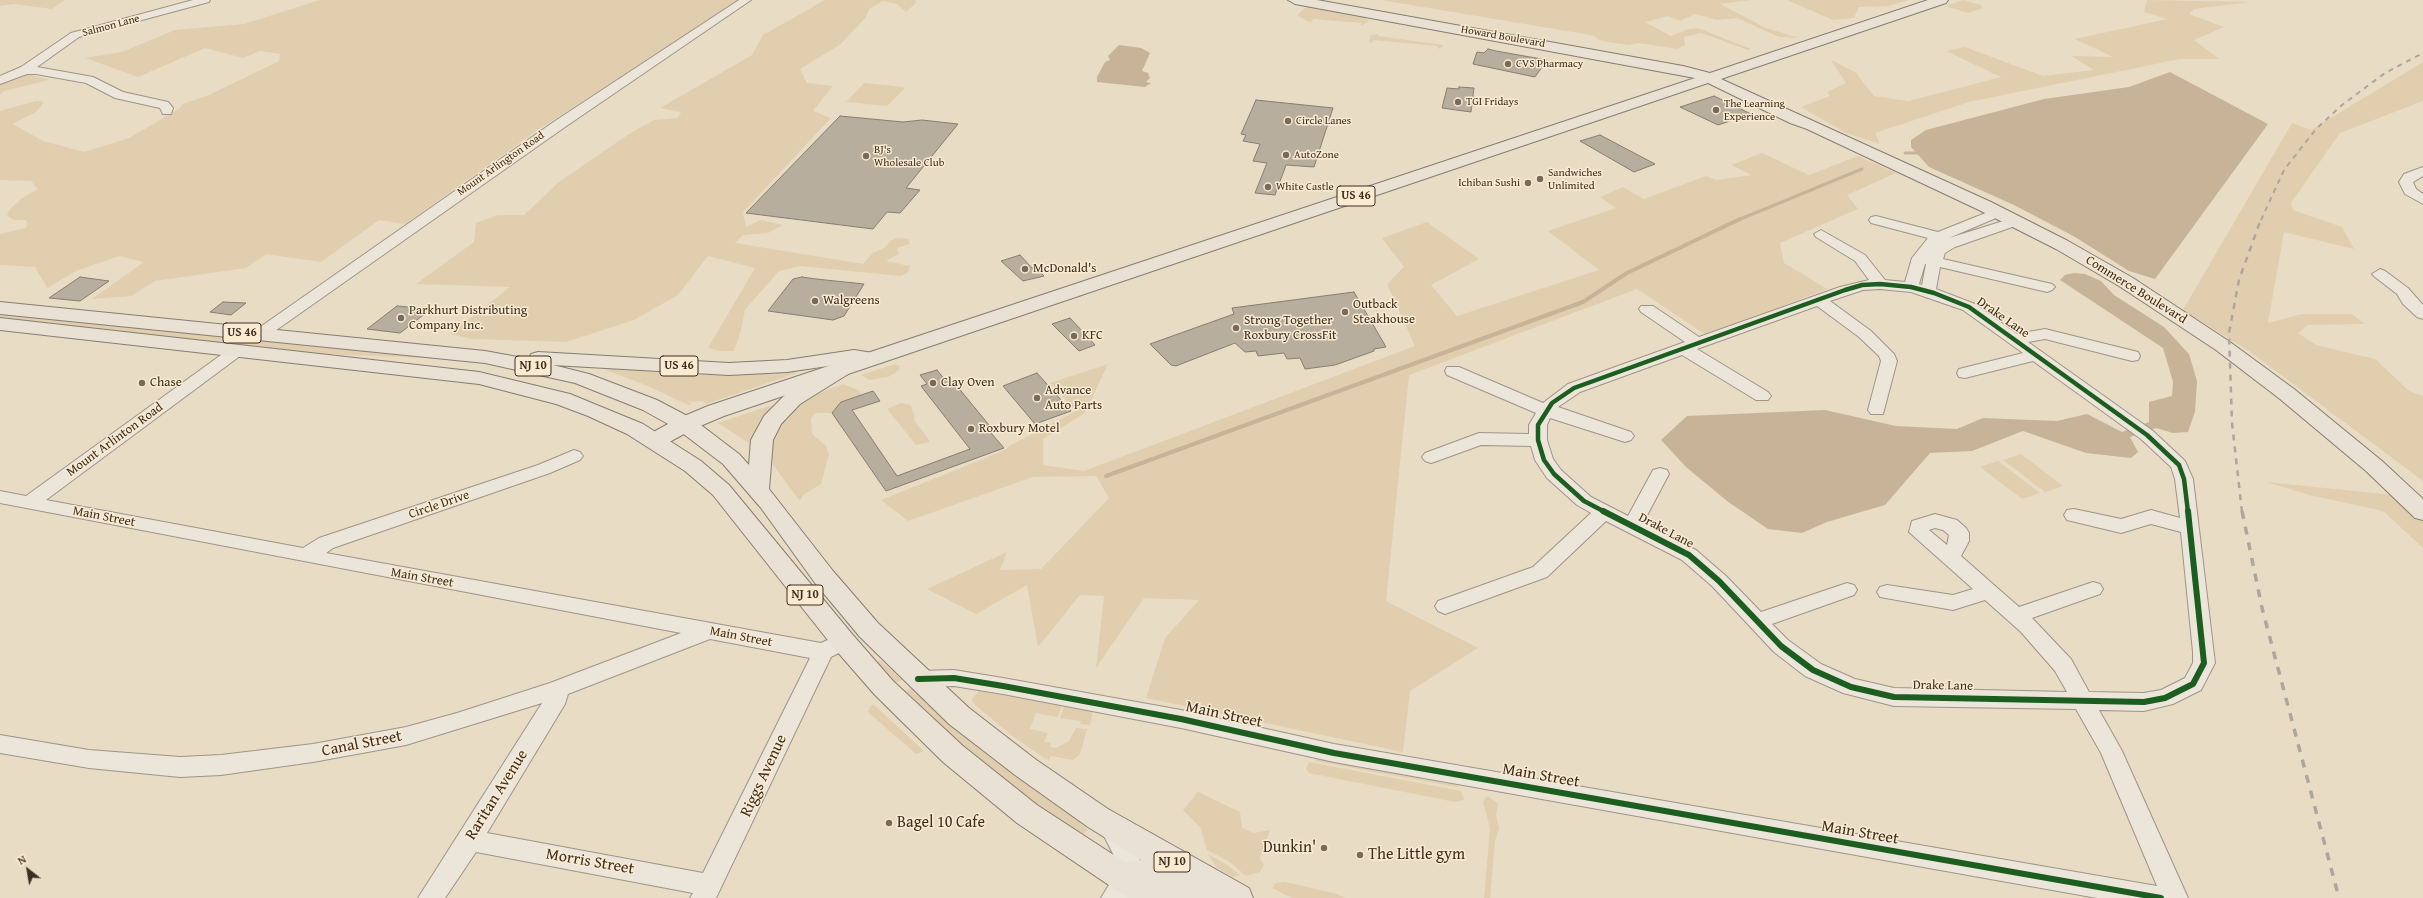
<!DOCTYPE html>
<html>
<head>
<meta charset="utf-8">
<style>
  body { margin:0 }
  #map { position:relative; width:2423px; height:898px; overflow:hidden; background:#e9dcc5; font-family:"Gentium Book Plus",serif }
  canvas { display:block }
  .north { position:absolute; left:8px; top:850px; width:40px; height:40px; -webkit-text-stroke:3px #faebd0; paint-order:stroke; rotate:329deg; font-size:11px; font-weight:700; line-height:16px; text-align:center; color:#3d2e24 }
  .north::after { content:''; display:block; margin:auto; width:14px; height:18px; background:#3d2e24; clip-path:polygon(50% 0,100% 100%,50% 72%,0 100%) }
</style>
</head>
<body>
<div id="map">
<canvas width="2423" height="898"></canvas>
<div class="north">N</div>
</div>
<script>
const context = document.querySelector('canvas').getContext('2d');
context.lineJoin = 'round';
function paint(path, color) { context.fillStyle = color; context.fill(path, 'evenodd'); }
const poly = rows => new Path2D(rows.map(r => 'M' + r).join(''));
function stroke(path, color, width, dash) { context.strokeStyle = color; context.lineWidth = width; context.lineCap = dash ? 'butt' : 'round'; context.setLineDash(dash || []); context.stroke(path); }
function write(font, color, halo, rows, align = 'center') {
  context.font = font + ' "Gentium Book Plus",serif'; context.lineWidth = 3; context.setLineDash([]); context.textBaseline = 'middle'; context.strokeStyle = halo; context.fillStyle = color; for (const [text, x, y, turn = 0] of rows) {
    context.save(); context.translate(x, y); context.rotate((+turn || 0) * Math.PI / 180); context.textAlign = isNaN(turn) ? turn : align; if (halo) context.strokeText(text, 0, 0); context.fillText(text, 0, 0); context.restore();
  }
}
const green = poly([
  [0,0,65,0,52,9,14,4,0,6],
  [320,0,740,0,538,130,405,224,379,220,321,262,266,254,246,268,155,281,131,296,92,299,144,262,119,256,76,271,47,288,35,267,0,265,0,234,26,228,28,224,26,220,14,220,7,216,9,210,21,199,38,189,31,181,0,180,0,111,36,101,44,102,36,112,13,124,43,141,84,152,129,138,179,109,183,104,209,95,279,61,280,54,260,51,243,58,205,48,138,77,85,58,122,52,175,30,244,24],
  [825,0,915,0,916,3,906,12,897,4,883,1,869,9,866,17,841,44,800,69,807,83,833,86,813,111,831,118,743,212,746,227,760,220,783,225,768,233,743,235,735,243,863,264,873,253,886,247,890,241,897,238,908,239,910,244,897,248,899,254,886,261,910,266,908,272,901,276,800,266,779,271,745,310,741,330,734,351,720,351,708,348,755,268,708,256,678,295,634,320,566,342,472,339,450,334,510,287,416,284,474,242,476,223,498,215,524,215,559,182,629,134,654,120,678,118,681,112,660,108,752,55,763,35],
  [1381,0,1752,0,1720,4,1766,28,1800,38,1779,37,1737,18,1717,20,1695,14,1680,21,1668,16,1645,22,1671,36,1689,29,1698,28,1751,49,1748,50,1701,33,1684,37,1685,45,1677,49,1639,43,1629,45,1602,41,1591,35],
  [1787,0,1908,0,1889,6,1859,7,1854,18,1833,20],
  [1963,0,1981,5,1983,8,1968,13,1946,6],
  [2147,0,2251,2,2194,9,2189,14,2224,27,2194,40,2219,59,2180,59,1969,102,1875,133,1880,144,1846,133,1801,107,1830,96,1827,92,1846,83,1831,60,1855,72,1874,96,1908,101,2001,77,1946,51,1965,47,2043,76,2094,70,2071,56,2113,57,2075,39,2167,19,2144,12],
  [1306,7,1363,16,1369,21,1361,26,1361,23,1314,19,1311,22,1307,21,1297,15],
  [1378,34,1378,36,1444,45,1439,49,1437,46,1373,40,1371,43,1369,42,1371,35],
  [2423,62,2423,101,2340,133,2291,203,2293,210,2342,227,2354,249,2284,232,2268,323,2301,314,2352,314,2365,324,2308,325,2298,333,2316,345,2375,359,2409,391,2423,396,2423,481,2249,351,2183,310,2292,123,2311,130],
  [27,74,50,80,4,91,0,95,0,82],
  [864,83,904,87,905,88,887,106,846,102],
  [1762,153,1809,175,1858,156,1896,173,1847,195,1858,209,1780,243,1784,263,1827,289,1706,335,1637,289,1409,375,1386,601,1478,648,1410,691,1403,752,1146,698,1165,638,1199,600,1144,598,1096,668,1104,596,1080,595,1038,647,1027,585,976,614,927,589,1007,552,1000,570,1041,569,1109,498,1096,476,1033,477,908,521,881,500,1005,450,1009,446,1076,411,1050,383,1108,364,1085,413,1043,439,1043,465,1084,471,1415,346,1387,284,1404,267,1382,238,1427,222,1479,259,1431,285,1457,316,1599,270,1548,231,1616,208,1600,197,1623,187,1644,199,1706,176,1716,180,1752,175,1731,165],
  [0,312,425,356,423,358,325,354,0,319],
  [895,364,900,366,898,371,888,377,869,380,861,375],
  [611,367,745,374,796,371,797,373,706,404,702,401,690,402,692,400,688,402,692,404,688,405,648,386,606,370],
  [843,384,858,390,862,395,841,402,832,413,816,413,811,418,812,434,826,446,829,455,821,484,803,495,800,501,773,465,769,452,776,426,807,398],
  [901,403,911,405,915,418,914,420,929,440,929,442,916,445,887,409],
  [772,405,776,406,750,444,718,423],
  [2021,454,2063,486,2045,492,2003,460],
  [1998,461,2040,493,2022,499,1980,467],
  [2266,482,2423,498,2423,548,2383,511,2310,495],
  [880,660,902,680,896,683,877,662],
  [913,688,924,700,978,747,1073,815,1088,830,1080,837,992,771,905,691],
  [979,691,1093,710,1090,725,1080,724,1081,721,1060,718,1064,707,1062,706,1057,717,1036,713,1030,729,1048,733,1044,742,1051,743,1050,747,1056,748,1069,741,1076,728,1087,729,1080,754,1073,760,1051,756,1049,760,1044,758,1011,735,973,703,972,699],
  [871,705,874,705,924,751,916,754,868,712],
  [1316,759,1457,785,1457,787,1315,761],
  [1309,762,1461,791,1464,800,1455,802,1309,773,1306,769],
  [1198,792,1240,812,1242,828,1254,833,1270,830,1260,859,1264,865,1260,872,1246,876,1230,862,1207,850,1200,827,1183,810],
  [1487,796,1498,803,1496,815,1499,828,1495,841,1490,898,1484,898,1490,828,1483,802],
  [1208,854,1227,865,1240,875,1233,877,1217,868],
  [1285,882,1337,894,1345,898,1292,898,1272,888,1276,883]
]);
const water = poly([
  [1119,45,1141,48,1150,53,1142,71,1148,73,1150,78,1146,82,1151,83,1145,87,1097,82,1097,77,1105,62,1110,60,1108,56],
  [2170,72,2268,124,2155,279,2129,271,2075,237,2016,206,1929,167,1911,147,1911,140,1926,130,2044,99,2129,87],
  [2074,273,2085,274,2101,281,2114,295,2164,327,2189,354,2197,381,2195,412,2188,432,2173,433,2156,428,2130,437,2138,452,2131,458,2086,453,2023,431,1972,451,1930,453,1885,505,1827,522,1802,533,1768,529,1727,501,1686,467,1661,440,1687,416,1825,410,1896,426,1957,429,1983,418,2057,421,2087,414,2122,432,2149,422,2149,402,2172,396,2173,382,2163,348,2060,280,2065,275]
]);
const streamFar1 = poly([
  [1905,153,1917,153],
  [1738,220,1862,169]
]);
const stream = poly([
  [1106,476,1583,302,1627,273,1740,219]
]);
const building = poly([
  [1488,49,1496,51,1547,60,1535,77,1473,64,1477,52,1484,53,1488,49],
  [1459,87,1474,88,1471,112,1442,108,1447,88,1459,89,1459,87],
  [1714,96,1751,114,1718,125,1680,107,1714,96],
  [1256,100,1333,108,1314,167,1286,165,1275,195,1255,193,1267,163,1253,161,1260,144,1243,141,1246,135,1241,134,1256,100],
  [840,116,903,122,922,120,958,124,906,188,920,190,900,213,887,212,873,229,746,213,840,116],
  [1600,135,1655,164,1634,172,1580,141,1600,135],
  [1020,255,1032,268,1035,267,1044,276,1023,281,1001,261,1020,255],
  [80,277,109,281,80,301,49,298,80,277],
  [802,277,816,279,864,284,844,316,833,320,768,311,793,279,802,277],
  [1354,292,1386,347,1374,349,1374,351,1335,365,1305,369,1300,358,1287,359,1284,353,1258,356,1256,351,1245,352,1235,343,1176,366,1171,365,1150,344,1234,314,1232,308,1354,292],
  [223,302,246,303,231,315,210,312,223,302],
  [397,306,431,309,400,333,367,329,397,306],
  [1070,318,1084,333,1095,345,1079,351,1052,324,1070,318],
  [937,370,945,380,952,380,989,425,985,426,1004,448,886,491,832,413,841,402,873,391,880,401,852,410,897,476,970,449,921,386,927,384,920,375,937,370],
  [1037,373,1071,411,1035,424,1003,386,1037,373]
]);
const minor = poly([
  [193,0,210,0,209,2,79,37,37,67,93,77,123,92,168,102,173,108,171,114,163,114,160,108,115,98,86,83,36,74,27,74,0,84,0,76,21,67,71,33,193,0],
  [739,0,751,0,565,127,265,338,253,338,251,335,253,332,555,121,739,0],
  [2423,167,2423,176,2413,182,2416,189,2423,194,2423,204,2405,194,2399,182,2404,174,2423,167],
  [1998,208,2003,209,2005,212,2003,215,1949,238,2016,217,2023,221,2021,224,1955,247,1945,253,1943,259,2052,284,2055,287,2052,290,2047,292,1940,267,1936,289,1975,304,2017,334,2045,329,2138,352,2140,356,2138,360,2132,361,2045,339,2028,342,2153,431,2185,461,2193,479,2215,663,2201,690,2173,704,2144,711,2099,710,2122,751,2188,898,2097,898,1334,762,1181,728,1003,694,954,686,918,687,910,685,907,679,910,673,918,671,954,670,1003,678,1181,710,1334,744,2157,886,2101,753,2076,709,1894,706,1843,693,1805,676,1774,652,1712,586,1682,560,1606,521,1547,577,1445,614,1438,611,1435,606,1438,601,1533,567,1591,513,1577,505,1547,478,1535,460,1531,446,1481,445,1437,461,1431,463,1425,461,1422,457,1425,453,1479,433,1529,434,1529,425,1536,413,1447,375,1445,371,1447,367,1459,367,1543,403,1568,384,1685,342,1641,312,1639,309,1641,306,1653,306,1699,337,1840,287,1869,280,1855,261,1816,237,1814,234,1821,230,1865,255,1885,280,1905,282,1912,258,1928,238,1871,223,1869,220,1871,217,1876,216,1938,232,1998,208],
  [1925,264,1926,264,1922,285,1919,284,1925,264],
  [1880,289,1911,292,1963,310,2023,353,1959,369,1957,373,1959,377,1965,378,2033,361,2141,439,2171,467,2175,479,2180,518,2151,510,2121,519,2074,509,2067,510,2064,515,2067,520,2121,533,2151,524,2181,532,2193,652,2193,663,2185,678,2161,690,2144,693,2089,692,2071,659,2032,618,2100,594,2103,589,2100,584,2093,582,2019,607,1961,556,1969,541,1969,533,1966,528,1957,520,1935,514,1912,521,1909,532,1973,589,1953,595,1887,585,1880,587,1877,592,1880,597,1953,610,1985,600,2021,632,2055,671,2067,692,1894,688,1855,679,1821,664,1788,640,1772,624,1854,595,1857,590,1854,585,1847,583,1761,612,1726,576,1696,550,1643,523,1669,474,1667,470,1660,468,1653,470,1628,516,1591,497,1561,470,1553,459,1547,440,1547,425,1550,418,1625,442,1631,440,1634,436,1631,432,1558,407,1580,392,1682,355,1756,400,1768,400,1771,396,1768,392,1697,349,1817,306,1859,337,1879,356,1881,361,1868,410,1871,414,1883,414,1897,361,1894,354,1871,331,1830,301,1863,290,1880,289],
  [1935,528,1943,530,1949,535,1947,545,1929,530,1935,528],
  [2380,269,2385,271,2408,288,2423,305,2423,319,2417,317,2403,304,2397,294,2375,277,2372,274,2380,269],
  [238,345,244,347,246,350,244,353,46,500,303,548,319,538,538,465,574,450,580,452,583,456,580,460,550,473,333,548,326,553,821,643,843,633,850,635,854,641,850,647,831,657,716,898,690,898,693,893,476,852,445,898,418,898,542,703,406,745,313,762,221,775,180,777,89,768,0,753,0,735,89,750,180,757,221,755,313,744,406,727,457,713,550,683,681,633,0,503,0,491,26,496,232,347,238,345],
  [710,639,810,658,703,873,487,833,565,704,568,694,710,639],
  [1113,820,1122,823,1131,836,1140,860,1137,881,1128,898,1101,898,1113,878,1116,860,1101,830,1104,823,1113,820]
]);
const major = poly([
  [1288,0,1317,0,1683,66,1710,73,1928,0,1948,0,1946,3,1721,79,1991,202,2068,241,2133,278,2230,342,2294,389,2382,461,2423,499,2423,520,2415,518,2366,471,2280,399,2216,350,2119,286,2056,249,1979,210,1807,129,1790,123,1708,83,724,416,693,429,664,445,656,447,648,445,645,440,648,435,677,419,708,406,1695,78,1295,4,1288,0]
]);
const highway = poly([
  [0,302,485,351,529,359,531,354,538,352,729,363,787,360,854,350,879,354,882,358,879,362,872,364,852,362,856,367,853,371,800,404,781,424,773,440,769,489,833,571,878,623,969,708,1035,759,1108,809,1249,888,1253,898,1128,898,1017,823,943,762,875,695,834,648,713,495,685,471,627,434,588,416,556,404,479,384,0,330,0,318,479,372,570,394,643,424,701,461,729,485,852,634,893,681,963,746,1037,805,1126,863,1141,860,1088,827,1015,775,949,724,860,637,815,583,761,508,723,464,677,429,643,410,575,383,485,363,0,314,0,302],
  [553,365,729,375,787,372,835,365,786,394,764,416,751,440,749,465,739,454,693,419,657,400,589,374,553,365]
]);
const railFar2 = poly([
  [2261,220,2284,170,2316,129,2342,105,2385,73,2423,53]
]);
const railFar1 = poly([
  [2242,512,2232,423,2229,333,2239,280,2261,219]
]);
const rail = poly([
  [2242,511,2262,608,2339,898]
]);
const cyclewayFar1 = poly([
  [1605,512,1584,501,1554,474,1544,460,1538,440,1538,425,1552,403,1574,388,1845,290,1862,285,1880,284,1911,287,1934,293,1969,307,2147,435,2179,465,2184,479,2188,512]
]);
const cycleway = poly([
  [1603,511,1689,555,1719,581,1781,646,1813,670,1851,687,1894,697,2144,702,2165,698,2193,684,2204,663,2188,511],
  [918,679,954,678,1003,686,1181,719,1334,753,2161,898]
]);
const markers = [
  [1508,64,4,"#796b5c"],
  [1458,102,4,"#796b5c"],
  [1716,110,4,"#796b5c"],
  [1288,121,4,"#796b5c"],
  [1286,155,4,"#796b5c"],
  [866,156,4,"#796b5c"],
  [1540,179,4,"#796b5c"],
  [1528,183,4,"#796b5c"],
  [1268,187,4,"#796b5c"],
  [1025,269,4,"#796b5c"],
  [815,301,4,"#796b5c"],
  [1345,312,4,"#796b5c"],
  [401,318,4,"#796b5c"],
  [1236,328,4,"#796b5c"],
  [1074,336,4,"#796b5c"],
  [142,383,4,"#796b5c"],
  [933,383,4,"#796b5c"],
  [1037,398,4,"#796b5c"],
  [971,429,4,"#796b5c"],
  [889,823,4,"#796b5c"],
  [1324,848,4,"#796b5c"],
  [1360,855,4,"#796b5c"]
];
const farStreetnames = [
  ["Salmon Lane",111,26,-15],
  ["Howard Boulevard",1503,37,10],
  ["Mount Arlington Road",501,164,-35]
];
const farPoinames = [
  ["CVS Pharmacy",1516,64],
  ["TGI Fridays",1466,102],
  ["The Learning",1724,104],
  ["Experience",1724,117],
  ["Circle Lanes",1296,121],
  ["BJ's",874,150],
  ["Wholesale Club",874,163],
  ["AutoZone",1294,155],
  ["Sandwiches",1548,173],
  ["Unlimited",1548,186],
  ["Ichiban Sushi",1520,183,"right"],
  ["White Castle",1276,187]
];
const shields = [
  [1356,196,38],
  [242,333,38],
  [533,366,36],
  [679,366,38],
  [805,595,36],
  [1172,862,36]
];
const shieldNames = [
  ["US 46",1356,196],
  ["US 46",242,333],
  ["NJ 10",533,366],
  ["US 46",679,366],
  ["NJ 10",805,595],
  ["NJ 10",1172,862]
];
const poiNames = [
  ["McDonald's",1033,269],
  ["Walgreens",823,301],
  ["Outback",1353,305],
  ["Steakhouse",1353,320],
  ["Parkhurt Distributing",409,311],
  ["Company Inc.",409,326],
  ["Strong Together",1244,321],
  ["Roxbury CrossFit",1244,336],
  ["KFC",1082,336],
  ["Chase",150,383],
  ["Clay Oven",941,383],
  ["Advance",1045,391],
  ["Auto Parts",1045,406],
  ["Roxbury Motel",979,429]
];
const streetNames = [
  ["Commerce Boulevard",2136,290,32],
  ["Drake Lane",2003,318,35],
  ["Mount Arlinton Road",115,440,-36],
  ["Circle Drive",439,505,-19],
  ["Main Street",104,517,11],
  ["Drake Lane",1666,531,28],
  ["Main Street",422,578,10],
  ["Main Street",741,637,11],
  ["Drake Lane",1943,686,1]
];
const nearStreetnames = [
  ["Main Street",1224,715,12],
  ["Canal Street",362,744,-11],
  ["Riggs Avenue",764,776,-65],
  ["Main Street",1541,776,10],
  ["Raritan Avenue",497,795,-58],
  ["Main Street",1860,833,10],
  ["Morris Street",590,862,10]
];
const nearPoinames = [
  ["Bagel 10 Cafe",897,823],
  ["Dunkin'",1316,848,"right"],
  ["The Little gym",1368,855]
];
paint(green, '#e0ceaf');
paint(water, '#c7b498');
stroke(streamFar1, '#c7b498', 3);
stroke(stream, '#c7b498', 4);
paint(building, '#b8ae9e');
stroke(building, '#867d71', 1);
stroke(minor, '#9e9487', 2);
stroke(major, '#867d71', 2);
stroke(highway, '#867d71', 2);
paint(minor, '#ece5da');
paint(major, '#e8e1d4');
paint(highway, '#e8e1d4');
stroke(railFar2, '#aea69d', 2, [5, 5]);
stroke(railFar1, '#aea69d', 2.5, [6, 6]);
stroke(rail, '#aea69d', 3.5, [8, 8]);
stroke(cyclewayFar1, '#1b5e20', 4.5);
stroke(cycleway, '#1b5e20', 6);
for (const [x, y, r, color] of markers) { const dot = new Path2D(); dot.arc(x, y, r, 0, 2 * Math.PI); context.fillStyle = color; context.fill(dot); stroke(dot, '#faebd0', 1.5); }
write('11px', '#3d2e24', '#faebd0', farStreetnames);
write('11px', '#3d2e24', '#faebd0', farPoinames, 'left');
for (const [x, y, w] of shields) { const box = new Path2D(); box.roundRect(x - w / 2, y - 10, w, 20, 3); context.fillStyle = '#faebd0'; context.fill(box); stroke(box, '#3d2e24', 1); }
write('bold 12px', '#3d2e24', null, shieldNames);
write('13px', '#3d2e24', '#faebd0', poiNames, 'left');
write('13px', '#3d2e24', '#faebd0', streetNames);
write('16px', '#3d2e24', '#faebd0', nearStreetnames);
write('16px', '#3d2e24', '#faebd0', nearPoinames, 'left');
</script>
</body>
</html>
